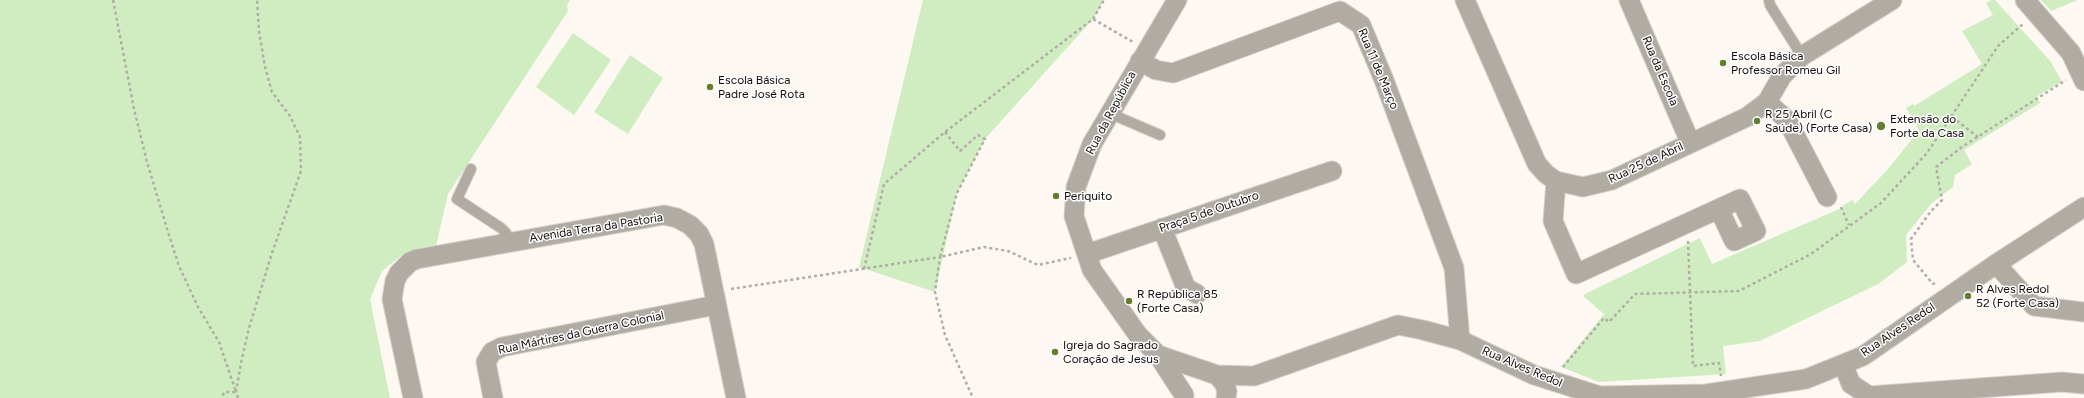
<!DOCTYPE html>
<html>
<head>
<meta charset="utf-8">
<style>
  body { margin:0 }
  canvas { display:block; background:#fdf8f1 }
</style>
</head>
<body>
<canvas width="2084" height="398"></canvas>
<script>
const context = document.querySelector('canvas').getContext('2d');
context.lineJoin = 'round';
function paint(path, color) { context.fillStyle = color; context.fill(path, 'evenodd'); }
const poly = rows => new Path2D(rows.map(r => 'M' + r).join(''));
function stroke(path, color, width, dash) { context.strokeStyle = color; context.lineWidth = width; context.lineCap = dash ? 'butt' : 'round'; context.setLineDash(dash || []); context.stroke(path); }
function write(font, color, halo, rows, align = 'center') {
  context.font = font + ' Figtree,sans-serif'; context.lineWidth = 3; context.setLineDash([]); context.textBaseline = 'middle'; context.strokeStyle = halo; context.fillStyle = color; for (const [text, x, y, turn = 0] of rows) {
    context.save(); context.translate(x, y); context.rotate((+turn || 0) * Math.PI / 180); context.textAlign = isNaN(turn) ? turn : align; if (halo) context.strokeText(text, 0, 0); context.fillText(text, 0, 0); context.restore();
  }
}
const green = poly([
  [0,0,570,0,567,5,568,11,448,194,436,246,403,254,382,271,370,299,390,398,0,398],
  [923,0,1104,0,1093,19,985,139,957,193,935,292,859,267],
  [1992,0,1995,0,2051,62,2062,82,2037,96,2040,103,1964,150,1972,164,1955,175,1953,187,1931,204,1906,235,1907,262,1878,284,1760,341,1723,346,1726,374,1599,382,1561,367,1604,314,1583,296,1585,294,1700,238,1712,264,1844,207,1843,205,1853,200,1855,204,1889,168,1919,130,1906,108,1913,104,1914,106,1982,64,1962,31,1993,15,1986,3],
  [2041,0,2078,0,2051,11],
  [573,33,611,60,574,115,536,87],
  [630,55,663,78,628,134,594,112]
]);
const path = poly([
  [113,0,134,109,147,162,168,232,179,266,198,307,219,342,236,392,224,392,222,398],
  [1093,19,1104,0],
  [1952,117,1978,137],
  [945,132,960,151,978,135,985,139,957,193,940,257,984,247,1008,251,1038,265,1071,258],
  [1841,207,1849,225],
  [1688,241,1693,366,1719,363,1721,376],
  [864,269,884,184,945,132,1093,19,1133,42],
  [1935,283,1933,284,1913,260,1911,239,1931,211,1942,200,1936,167,1962,147,2066,80],
  [731,289,940,257,935,292,945,335,973,398],
  [1563,367,1604,318,1609,322,1635,294,1739,291,1811,254,1881,203,1927,153,1998,46,2024,23],
  [238,398,236,392,241,363,249,328,272,253,301,171,300,137,290,116,272,92,265,67,259,31,257,0]
]);
const service = poly([
  [1769,0,1770,5,1802,56],
  [1109,113,1160,135],
  [471,169,457,199,501,228,506,233,510,242]
]);
const minor = poly([
  [1177,0,1092,144,1076,187,1074,216,1092,270,1138,335,1158,355,1184,395],
  [1465,0,1537,164,1546,174,1556,181,1583,187,1612,180,1747,117,1767,102,1782,76,1802,56,1892,0],
  [1629,0,1690,142],
  [2025,0,2071,53,2084,81],
  [1140,61,1156,70,1173,73,1340,11,1361,25,1384,80,1454,268,1460,340],
  [1767,102,1787,120,1827,197],
  [1556,181,1553,221,1576,274,1740,199,1756,231,1734,241,1719,209],
  [1162,228,1186,288,1197,294],
  [1087,254,1332,171],
  [1996,264,2034,306,2084,312],
  [1158,355,1217,375,1224,383,1227,391,1226,398],
  [1843,364,1851,384,1869,396,2062,382,2084,384],
  [1217,375,1254,376,1398,325,1423,330,1460,340,1534,375,1600,396,1706,394,1806,379,1863,356,1996,264,2084,207],
  [413,398,392,299,395,281,399,273,410,262,417,259,664,215,677,218,690,225,699,234,704,244,736,398],
  [493,398,486,362,492,352,502,347,716,305]
]);
const markers = [
  [1723,63,4,"#637e31"],
  [710,87,4,"#637e31"],
  [1757,121,4,"#637e31"],
  [1881,126,5,"#637e31"],
  [1056,196,4,"#637e31"],
  [1968,296,4,"#637e31"],
  [1129,301,4,"#637e31"],
  [1055,352,4,"#637e31"]
];
const poiNames = [
  ["Escola Básica",1731,56],
  ["Professor Romeu Gil",1731,70],
  ["Escola Básica",718,80],
  ["Padre José Rota",718,94],
  ["R 25 Abril (C",1765,114],
  ["Saúde) (Forte Casa)",1765,128],
  ["Extensão do",1890,119],
  ["Forte da Casa",1890,133],
  ["Periquito",1064,196],
  ["R Alves Redol",1976,289],
  ["52 (Forte Casa)",1976,303],
  ["R República 85",1137,294],
  ["(Forte Casa)",1137,308],
  ["Igreja do Sagrado",1063,345],
  ["Coração de Jesus",1063,359]
];
const streetNames = [
  ["Rua 11 de Março",1378,69,67],
  ["Rua da Escola",1660,71,67],
  ["Rua da República",1111,113,-62],
  ["Rua 25 de Abril",1646,163,-25],
  ["Praça 5 de Outubro",1209,212,-19],
  ["Avenida Terra da Pastoria",596,228,-9],
  ["Rua Alves Redol",1898,330,-34],
  ["Rua Mártires da Guerra Colonial",581,333,-12],
  ["Rua Alves Redol",1522,367,23]
];
paint(green, '#cfedc0');
stroke(service, '#d7d2cb', 12);
stroke(minor, '#d7d2cb', 21);
stroke(path, '#b1aca6', 2.5, [3, 3]);
stroke(service, '#b0aba3', 10);
stroke(minor, '#b0aba3', 19);
for (const [x, y, r, color] of markers) { const dot = new Path2D(); dot.arc(x, y, r, 0, 2 * Math.PI); context.fillStyle = color; context.fill(dot); stroke(dot, '#fff', 1.5); }
write('12px', '#0f0b06', '#fff', poiNames, 'left');
write('12px', '#0f0b06', '#fff', streetNames);
</script>
</body>
</html>
